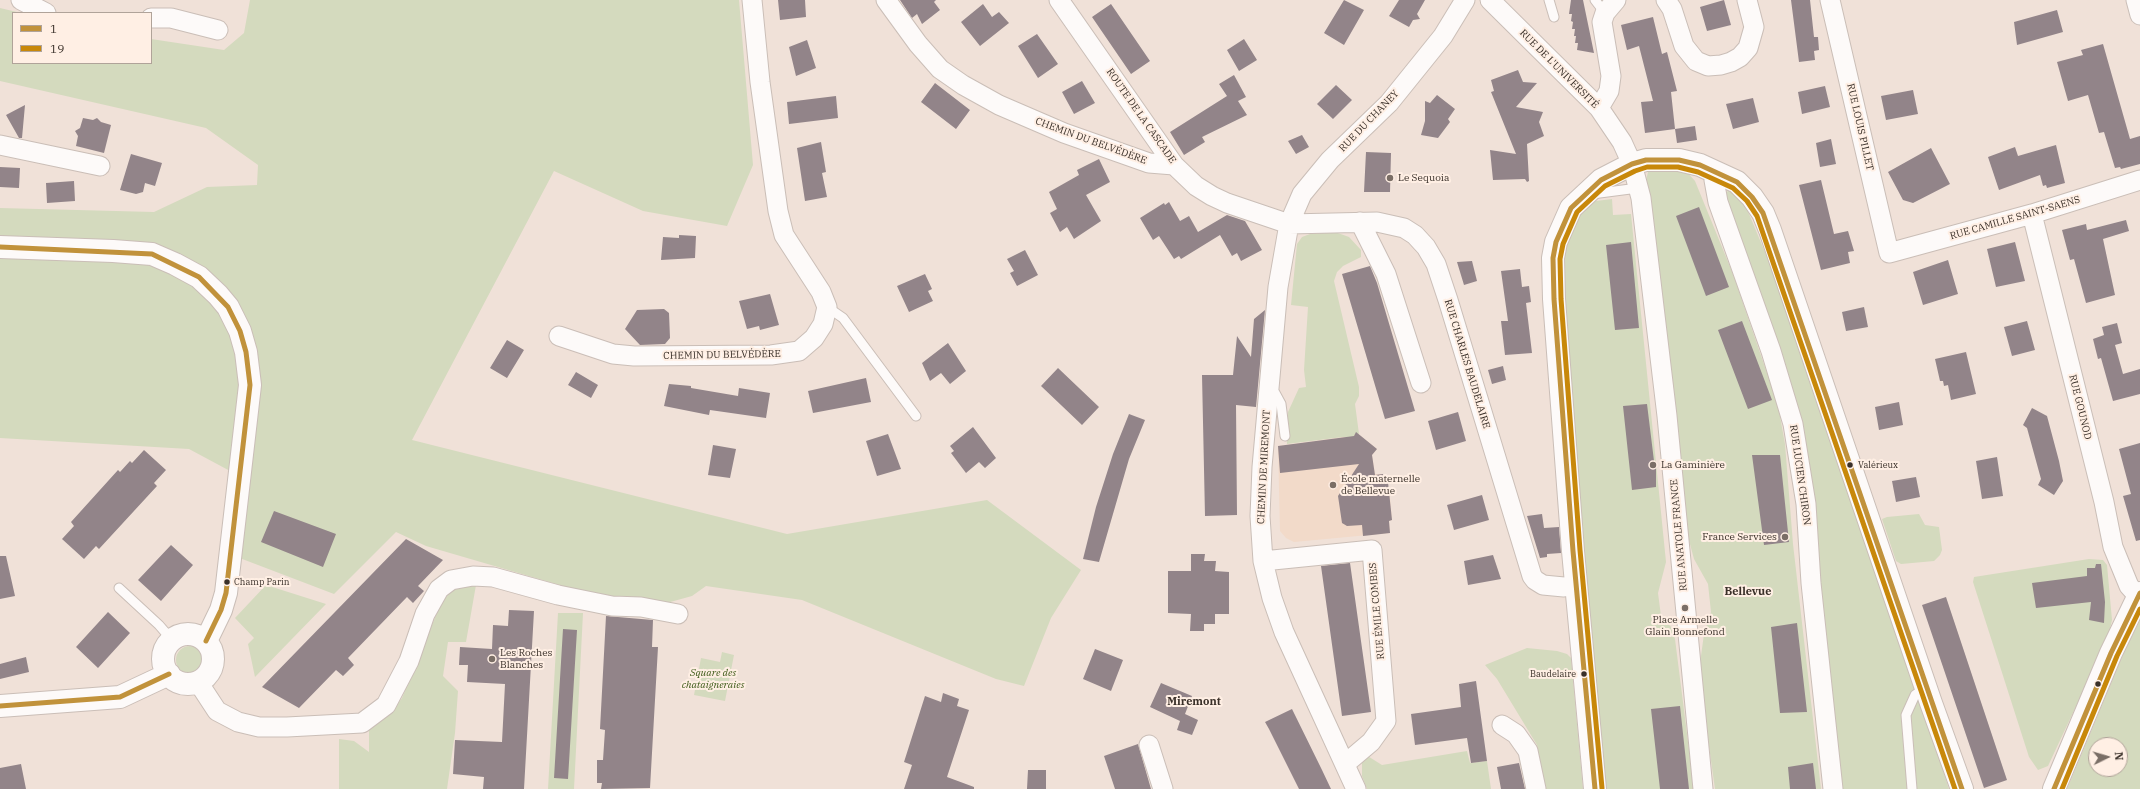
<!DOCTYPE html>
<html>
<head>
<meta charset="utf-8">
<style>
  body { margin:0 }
  #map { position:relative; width:2140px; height:789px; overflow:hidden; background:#f0e1d8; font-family:"IBM Plex Serif",serif }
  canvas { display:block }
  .legend { position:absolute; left:12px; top:12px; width:140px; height:52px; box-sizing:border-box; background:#ffefe4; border:1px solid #b0a399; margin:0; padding:5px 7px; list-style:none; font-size:12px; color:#3a3029 }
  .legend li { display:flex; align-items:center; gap:8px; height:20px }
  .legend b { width:20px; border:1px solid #b0a399 }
  .north { position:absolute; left:2088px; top:737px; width:40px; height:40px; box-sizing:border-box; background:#ffefe4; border:1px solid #b0a399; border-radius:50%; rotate:85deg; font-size:11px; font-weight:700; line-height:16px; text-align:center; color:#3a3029 }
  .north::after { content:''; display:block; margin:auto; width:14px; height:18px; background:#7a6e66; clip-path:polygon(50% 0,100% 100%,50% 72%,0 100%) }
</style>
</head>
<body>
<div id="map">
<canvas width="2140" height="789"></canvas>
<ul class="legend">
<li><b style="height:5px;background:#c1923b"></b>1</li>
<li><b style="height:5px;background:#c8880a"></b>19</li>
</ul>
<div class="north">N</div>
</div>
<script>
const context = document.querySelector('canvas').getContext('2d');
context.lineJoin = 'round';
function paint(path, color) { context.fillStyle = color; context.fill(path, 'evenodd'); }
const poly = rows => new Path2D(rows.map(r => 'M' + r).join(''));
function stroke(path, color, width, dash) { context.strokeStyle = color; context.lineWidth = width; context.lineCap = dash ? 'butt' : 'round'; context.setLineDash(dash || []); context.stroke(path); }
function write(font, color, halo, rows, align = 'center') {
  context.font = font + ' "IBM Plex Serif",serif'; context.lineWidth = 4; context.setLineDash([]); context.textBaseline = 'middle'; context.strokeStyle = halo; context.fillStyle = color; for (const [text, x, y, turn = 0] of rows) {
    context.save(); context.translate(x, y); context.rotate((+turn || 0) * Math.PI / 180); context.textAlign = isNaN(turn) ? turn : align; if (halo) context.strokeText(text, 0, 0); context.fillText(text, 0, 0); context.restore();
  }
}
const built = poly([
  [1356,432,1377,449,1372,455,1375,474,1383,474,1384,483,1389,487,1392,520,1389,521,1390,533,1294,542,1286,538,1280,531,1278,446,1343,437]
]);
const green = poly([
  [250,0,739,0,753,165,727,226,643,211,554,171,412,440,787,534,987,500,1081,570,1051,618,1024,686,996,679,802,600,706,586,692,596,663,604,580,591,426,546,396,532,334,594,237,557,245,479,189,449,0,438,0,208,154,212,207,187,257,185,258,165,206,128,0,81,0,8,21,13,13,13,13,63,151,63,151,39,224,50,244,33],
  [1658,170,1686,171,1695,181,1733,274,1778,405,1785,444,1793,544,1821,789,1715,789,1701,690,1701,656,1704,634,1711,612,1708,584,1694,559,1687,533,1646,180,1648,172],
  [1733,189,1742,197,1772,269,1890,605,1949,789,1839,789,1802,443,1723,202,1726,192],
  [1612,199,1613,215,1631,214,1666,562,1658,593,1661,616,1671,627,1675,639,1694,789,1601,789,1557,275,1580,203],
  [1335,232,1349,237,1361,250,1361,257,1343,266,1337,272,1334,281,1359,387,1359,396,1355,404,1359,434,1356,433,1352,439,1343,437,1287,444,1286,430,1288,412,1299,388,1306,387,1304,370,1308,307,1291,305,1297,244,1302,237,1310,234],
  [1919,514,1925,525,1939,527,1942,550,1940,555,1934,561,1901,564,1896,561,1882,519,1887,517],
  [2089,559,2103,560,2107,565,2112,620,2108,638,2048,766,2038,770,2029,757,1973,582,1974,577],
  [266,585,326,604,255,677,248,644,254,638,235,618],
  [456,585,476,585,466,642,448,642,443,676,458,691,455,733,447,789,339,789,339,739,354,741,369,752,369,725,389,715,402,698,441,603],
  [558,613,583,613,574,789,548,789],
  [2140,620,2140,789,2067,789,2125,650],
  [2096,745,2120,745,2120,769,2096,769],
  '176 660a14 14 0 1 1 28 0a14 14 0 1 1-28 0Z',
  [1527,648,1557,651,1567,654,1571,658,1583,789,1544,789,1537,745,1497,679,1485,665],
  [722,652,734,655,725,701,694,695,701,658,720,662],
  [1467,751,1470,763,1487,761,1491,789,1367,789,1362,776,1362,760,1366,755,1382,765]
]);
const building = poly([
  [778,0,805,0,806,17,780,20],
  [900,0,936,0,934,2,940,10,922,24,917,14,912,18],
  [1344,0,1364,10,1344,45,1324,33],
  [1399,0,1425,0,1417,14,1420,19,1413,20,1409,27,1389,16],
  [1571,0,1583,0,1594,53,1577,50,1578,43,1575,43,1576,36,1574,36,1575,29,1572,29,1573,22,1571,21,1572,14,1569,14],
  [1724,0,1731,25,1707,31,1700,7],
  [1791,0,1810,0,1814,37,1818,37,1819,50,1814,51,1815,60,1799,62],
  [983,4,992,17,999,12,1009,23,980,46,961,22],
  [1111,4,1150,61,1131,74,1092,17],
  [2057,10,2063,32,2017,45,2014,22],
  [1653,17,1662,54,1667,52,1677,91,1671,92,1675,129,1645,133,1641,102,1653,101,1639,46,1627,50,1621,25],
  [1037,34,1058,64,1038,78,1018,46],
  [1244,39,1257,60,1239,71,1227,50],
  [807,40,816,68,796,76,789,47],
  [2103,44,2130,139,2140,136,2140,164,2121,169,2120,167,2115,168,2104,132,2099,133,2088,95,2068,101,2057,62,2083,55,2081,50],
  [1518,70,1523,82,1537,83,1516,107,1543,112,1539,122,1544,136,1527,144,1529,181,1527,182,1525,179,1493,180,1490,150,1516,154,1491,92,1494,91,1491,80],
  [1234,75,1246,97,1238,101,1247,115,1202,137,1205,142,1184,155,1170,132,1227,96,1219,84],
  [1082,81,1095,103,1074,114,1062,92],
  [935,83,970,110,956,129,921,102],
  [1336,85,1352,100,1333,119,1317,104],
  [1825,86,1830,107,1802,114,1798,92],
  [1913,90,1918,114,1886,120,1881,96],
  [1437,95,1455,109,1448,119,1450,122,1438,138,1421,135,1425,121,1425,101,1430,103],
  [836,96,838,118,789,124,787,102],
  [1753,98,1759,122,1733,129,1726,104],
  [25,105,22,138,19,138,6,115],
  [83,118,93,120,97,118,101,122,111,125,104,153,76,146,78,136,75,131,80,128],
  [1695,126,1697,140,1677,143,1675,129],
  [1302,135,1309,147,1296,154,1288,141],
  [1831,139,1836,164,1820,167,1816,143],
  [821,142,826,172,822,173,827,197,805,201,797,148],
  [2056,145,2065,183,2047,188,2046,185,2043,186,2040,175,1999,190,1988,157,2015,147,2018,156],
  [1931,148,1950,184,1913,203,1903,200,1888,172],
  [1366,152,1391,153,1390,192,1364,192],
  [131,154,162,163,155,186,145,183,143,192,136,194,120,190],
  [1099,159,1110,182,1086,195,1101,221,1074,239,1067,227,1060,232,1050,213,1057,209,1049,192,1079,175,1077,170],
  [0,167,20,168,19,188,0,187],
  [1821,180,1834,234,1848,231,1854,251,1848,252,1850,263,1821,270,1799,185],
  [74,181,75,201,47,203,46,183],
  [1169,202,1180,221,1189,216,1198,232,1227,215,1245,221,1262,250,1241,261,1237,253,1232,256,1220,235,1181,259,1179,256,1174,259,1159,236,1153,240,1140,218,1164,203,1165,205],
  [1699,207,1729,287,1706,296,1676,216],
  [2126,220,2129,231,2103,239,2115,295,2086,303,2074,259,2070,260,2062,230,2086,224,2087,230],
  [679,235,696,236,695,258,661,260,663,237,679,238],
  [1631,242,1639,328,1615,330,1606,245],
  [2015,242,2025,281,1996,287,1987,249],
  [1025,250,1038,275,1017,286,1010,273,1014,271,1007,259],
  [1948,260,1958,294,1923,305,1913,272],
  [1472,261,1477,281,1464,285,1457,262],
  [1370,266,1377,283,1415,411,1385,419,1342,274],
  [1520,269,1522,287,1529,286,1531,302,1526,303,1532,353,1505,355,1501,321,1508,321,1501,271],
  [925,274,932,289,928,291,933,301,909,312,897,286],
  [770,294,779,325,760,330,759,326,747,329,739,301],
  [1864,307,1868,327,1846,331,1842,312],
  [664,309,669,313,670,338,665,344,640,345,625,329,637,310],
  [1265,310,1256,407,1236,405,1237,515,1205,516,1202,375,1233,375,1237,336,1251,357,1254,319],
  [1742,321,1772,400,1748,409,1718,330],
  [2027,321,2035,350,2012,356,2004,327],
  [2117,323,2122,343,2115,345,2123,374,2140,369,2140,394,2113,401,2101,358,2098,359,2093,339,2104,335,2102,327],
  [507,340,524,350,507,378,490,368],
  [948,343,966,371,950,384,941,373,930,381,922,363],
  [1966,352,1976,394,1951,400,1948,385,1944,386,1943,381,1940,381,1935,359],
  [1503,366,1506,380,1492,384,1488,370],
  [1058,368,1099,407,1082,425,1041,386],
  [576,372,598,385,591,398,568,385],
  [866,378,871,402,813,413,808,391],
  [669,384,691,386,691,388,738,396,739,388,770,393,766,418,710,410,709,415,664,406],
  [1899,402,1903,425,1879,430,1875,407],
  [1647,404,1654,461,1656,462,1656,487,1632,490,1623,406],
  [2032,408,2047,416,2059,461,2063,481,2054,495,2038,485,2041,479,2027,428,2023,425],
  [1458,412,1466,441,1436,450,1428,421],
  [1129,414,1145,420,1129,459,1099,562,1083,559,1096,507,1113,454],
  [973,427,996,458,985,468,979,462,966,473,951,453,954,451,950,446],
  [1356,432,1377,449,1372,455,1375,475,1383,474,1384,483,1388,482,1392,520,1389,521,1390,533,1363,536,1362,525,1347,526,1342,523,1338,496,1359,464,1280,473,1278,446,1354,436],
  [888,434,901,469,877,476,866,441],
  [2140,443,2140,540,2136,541,2123,496,2131,494,2119,449],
  [713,445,736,449,730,478,708,475],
  [144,450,166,470,154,483,157,486,99,549,96,546,84,559,62,539,74,526,71,522,118,470,120,472,130,461,132,463],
  [1752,455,1780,455,1789,542,1764,545],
  [1997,457,2003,496,1982,499,1976,461],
  [1916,477,1920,497,1896,502,1892,481],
  [1482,495,1489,520,1454,530,1447,505],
  [274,511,336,534,323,567,261,542],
  [1542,514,1544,528,1559,527,1561,553,1547,554,1547,557,1540,558,1527,516],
  [406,539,443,560,418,586,424,591,413,603,407,597,348,658,354,665,343,676,336,670,299,708,262,687],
  [171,545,193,565,161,601,138,580],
  [1191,554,1205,554,1204,561,1216,561,1215,571,1229,572,1229,614,1215,614,1215,624,1204,624,1204,631,1190,631,1191,614,1168,613,1168,571,1191,571],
  [1493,555,1501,579,1468,585,1464,561],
  [0,556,6,556,15,596,0,599],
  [1350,563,1371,712,1342,716,1321,566],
  [2096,564,2101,564,2105,602,2104,623,2089,620,2091,602,2036,608,2032,583,2087,576,2087,568,2095,568],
  [1946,597,2007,780,1984,788,1922,605],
  [509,610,534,611,524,789,483,789,484,777,453,774,455,740,502,742,505,684,467,682,468,665,459,665,460,647,492,649,493,625,508,626],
  [108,612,130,633,98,668,76,647],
  [606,616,653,620,652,647,658,647,650,788,601,789,602,783,597,783,597,760,603,760,605,730,600,729],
  [1797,623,1807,712,1780,713,1771,627],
  [563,629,577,630,568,779,554,778],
  [1095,649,1123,660,1111,691,1083,679],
  [26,657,29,672,0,679,0,664],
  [1476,681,1487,761,1471,763,1467,738,1415,745,1411,714,1461,707,1459,684],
  [1161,683,1192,696,1185,714,1198,720,1192,735,1177,730,1180,721,1150,707],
  [943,693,959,699,957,706,969,710,947,777,974,787,974,789,904,789,912,765,904,762,925,696,941,702],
  [1680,706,1689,789,1660,789,1651,709],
  [1292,709,1322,770,1331,789,1299,789,1269,729,1265,722],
  [1138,744,1151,789,1115,789,1104,756],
  [1519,763,1525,789,1501,789,1497,767],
  [1813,763,1816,789,1790,789,1788,767],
  [21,764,26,789,0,789,0,768],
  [1028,770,1046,770,1046,789,1027,789]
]);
const lane = poly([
  [1549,0,1554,17],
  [1595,0,1605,13],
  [1592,194,1638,188],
  [827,307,843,318,916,416],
  [1270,390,1275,393,1281,404,1285,436],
  [119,588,159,625,172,640],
  [1912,789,1906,715,1915,695,1925,688]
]);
const street = poly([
  [21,0,46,13],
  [886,0,918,44,940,69,963,85,999,105,1064,133,1149,163,1174,165],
  [1059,0,1174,165,1196,186,1212,196,1227,203,1289,224,1377,222,1404,228,1415,235,1426,247,1436,264,1448,300,1532,576,1535,580,1543,585,1564,587,1576,585],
  [1490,0,1599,108,1622,142,1632,164,1641,198,1667,416,1703,789],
  [1666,0,1672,9,1684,46,1696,61,1708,66,1721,65,1731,62,1740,57,1748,48,1754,27,1747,0],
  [1830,0,1889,253,2032,214,2140,180],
  [2136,0,2140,15],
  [151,18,171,18,218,30],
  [1599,108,1609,91,1611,76,1602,22,1605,13,1616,0],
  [0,145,100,166],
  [1716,173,1714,180,1718,202,1771,351,1793,424,1806,504,1811,583,1833,789],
  [2032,214,2104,502,2113,547,2129,586,2138,596],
  [1360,222,1386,274,1421,383],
  [559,336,613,354,634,356,771,355,799,351,814,338,823,324,827,307,821,292,784,235,778,211,760,82,752,0],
  [1263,561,1372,550,1386,721,1371,742,1345,764],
  [198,682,217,711,238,722,259,727,287,727,362,723,386,705,409,661,425,614,439,589,451,580,473,576,493,577,558,595,612,606,641,607,678,614],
  [1502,725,1516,734,1528,751,1536,789],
  [1149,745,1163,789],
  [1356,789,1284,632,1272,598,1263,561,1260,516,1262,467,1278,287,1289,224,1302,194,1330,160,1389,103,1443,36,1465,0]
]);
const secondary = poly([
  [0,247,113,251,152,254,175,264,199,277,218,295,228,307,240,331,246,352,250,385,226,593,221,610,206,641],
  '163 659a25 25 0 1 1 50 0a25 25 0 1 1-50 0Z',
  [0,706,120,697,169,674],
  [1595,789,1573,551,1554,299,1553,258,1556,242,1571,208,1601,180,1632,164,1646,160,1679,160,1700,165,1737,182,1752,197,1763,213,1770,230,1931,703,1962,789],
  [2054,789,2111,653,2140,593]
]);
const bus1 = poly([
  [0,247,152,254,199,277,228,307,240,331,246,352,250,385,226,593,221,610,206,641],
  [0,706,120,697,169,674],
  [1595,789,1573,551,1554,299,1553,258,1556,242,1571,208,1601,180,1632,164,1646,160,1679,160,1700,165,1737,182,1752,197,1763,213,1962,789],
  [2054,789,2111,653,2140,593]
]);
const bus2 = poly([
  [1602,788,1580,550,1561,299,1560,259,1563,244,1577,212,1605,186,1635,171,1647,167,1678,167,1698,172,1733,188,1747,201,1757,216,1955,789],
  [2062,789,2117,656,2140,609]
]);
const markers = [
  [1390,178,4,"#7a6e66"],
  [1653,465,4,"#7a6e66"],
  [1850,465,3.5,"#3a3029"],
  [1333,485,4,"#7a6e66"],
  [1785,537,4,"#7a6e66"],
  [227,582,3.5,"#3a3029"],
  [1685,608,4,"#7a6e66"],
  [492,659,4,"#7a6e66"],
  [1584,674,3.5,"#3a3029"],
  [2098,684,3.5,"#3a3029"]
];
const busNames = [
  ["Valérieux",1858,465],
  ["Champ Parin",234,582],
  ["Baudelaire",1576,674,"right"]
];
const streetNames = [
  ["RUE DE L'UNIVERSITÉ",1559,69,45],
  ["ROUTE DE LA CASCADE",1141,116,55],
  ["RUE DU CHANEY",1369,121,-46],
  ["RUE LOUIS PILLET",1860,127,77],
  ["CHEMIN DU BELVÉDÈRE",1091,141,20],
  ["RUE CAMILLE SAINT-SAENS",2015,218,-16],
  ["CHEMIN DU BELVÉDÈRE",722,355,-1],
  ["RUE CHARLES BAUDELAIRE",1467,364,73],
  ["RUE GOUNOD",2080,407,76],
  ["CHEMIN DE MIREMONT",1264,467,-87],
  ["RUE LUCIEN CHIRON",1800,475,82],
  ["RUE ANATOLE FRANCE",1679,535,-95],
  ["RUE ÉMILE COMBES",1377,611,-95]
];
const poiNames = [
  ["Le Sequoia",1398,178],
  ["La Gaminière",1661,465],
  ["École maternelle",1341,479],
  ["de Bellevue",1341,491],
  ["France Services",1777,537,"right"],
  ["Place Armelle",1685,620,"center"],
  ["Glain Bonnefond",1685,632,"center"],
  ["Les Roches",500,653],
  ["Blanches",500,665]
];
const parkNames = [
  ["Square des",713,673],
  ["chataigneraies",713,685]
];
const neighbourhoodNames = [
  ["Bellevue",1748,592],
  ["Miremont",1194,702]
];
paint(built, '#f2dac9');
paint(green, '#d4dabe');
paint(building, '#928489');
stroke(lane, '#cabeb7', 11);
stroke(street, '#cabeb7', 21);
stroke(secondary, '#cabeb7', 24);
stroke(lane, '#fdfaf9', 9);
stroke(street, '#fdfaf9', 19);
stroke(secondary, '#fdfaf9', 22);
stroke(bus1, '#c1923b', 5);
stroke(bus2, '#c8880a', 5);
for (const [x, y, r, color] of markers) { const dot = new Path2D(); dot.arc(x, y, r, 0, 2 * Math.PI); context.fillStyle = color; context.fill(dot); stroke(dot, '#ffefe4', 1.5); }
write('9px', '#3a3029', '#ffefe4', busNames, 'left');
write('10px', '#3a3029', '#ffefe4', streetNames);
write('10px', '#3a3029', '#ffefe4', poiNames, 'left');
write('italic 10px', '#3d5a17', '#ffefe4', parkNames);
write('bold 11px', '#3a3029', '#ffefe4', neighbourhoodNames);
</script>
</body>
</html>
